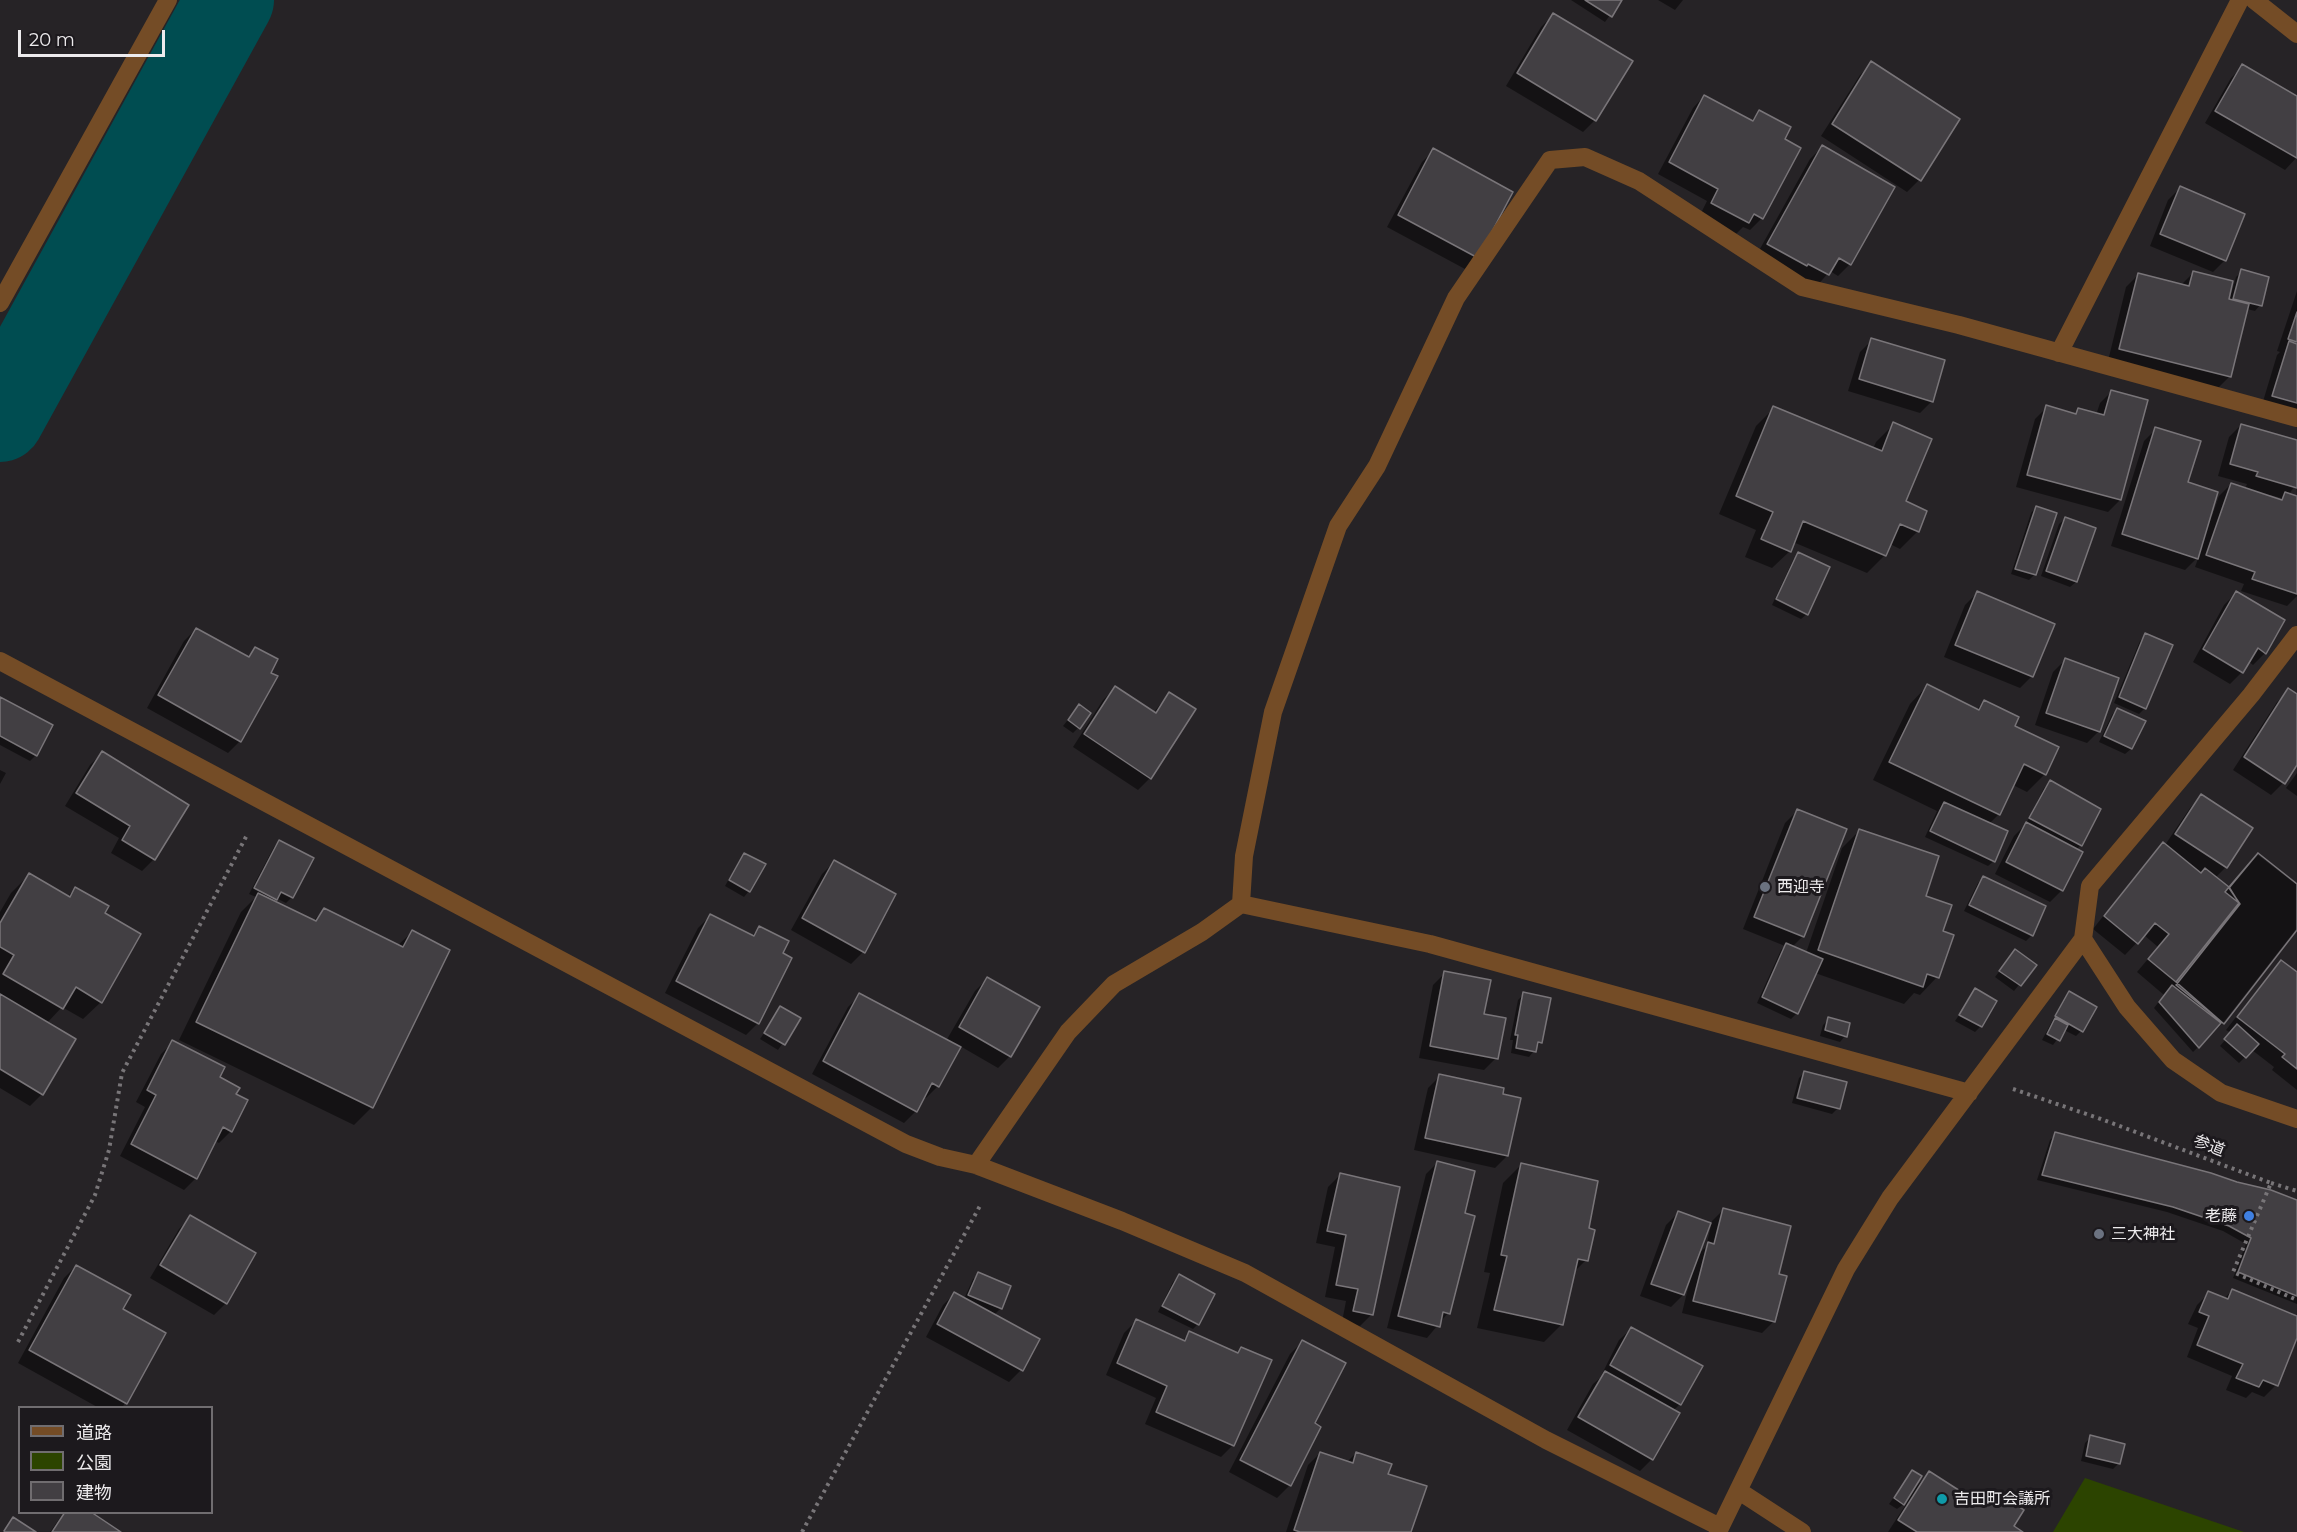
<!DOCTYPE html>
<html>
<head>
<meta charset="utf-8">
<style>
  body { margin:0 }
  #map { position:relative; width:2297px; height:1532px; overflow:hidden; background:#262326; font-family:Montserrat,"Noto Sans JP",sans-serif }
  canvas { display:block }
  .legend { position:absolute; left:18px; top:1406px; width:195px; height:108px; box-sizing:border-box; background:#1c191d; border:2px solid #706d70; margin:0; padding:8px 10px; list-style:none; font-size:18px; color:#edebed }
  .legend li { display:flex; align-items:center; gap:12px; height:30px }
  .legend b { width:30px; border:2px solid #706d70 }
  .scale { position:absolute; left:18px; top:30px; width:147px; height:27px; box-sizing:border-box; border:3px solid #edebed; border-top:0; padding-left:8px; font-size:18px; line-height:21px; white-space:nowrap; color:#edebed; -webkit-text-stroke:4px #1c191d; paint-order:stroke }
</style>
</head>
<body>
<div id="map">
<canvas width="2297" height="1532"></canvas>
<ul class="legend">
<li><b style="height:8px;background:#744c26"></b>道路</li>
<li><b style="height:16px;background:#2c4400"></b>公園</li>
<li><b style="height:16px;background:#423f43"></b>建物</li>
</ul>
<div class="scale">20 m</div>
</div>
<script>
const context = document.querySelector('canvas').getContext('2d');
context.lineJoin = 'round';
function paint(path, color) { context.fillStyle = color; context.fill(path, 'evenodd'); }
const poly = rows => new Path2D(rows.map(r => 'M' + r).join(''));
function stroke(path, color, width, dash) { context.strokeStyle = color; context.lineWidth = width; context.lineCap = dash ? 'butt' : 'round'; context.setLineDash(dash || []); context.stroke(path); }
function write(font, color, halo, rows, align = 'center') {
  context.font = font + ' Montserrat,"Noto Sans JP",sans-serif'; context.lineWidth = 6; context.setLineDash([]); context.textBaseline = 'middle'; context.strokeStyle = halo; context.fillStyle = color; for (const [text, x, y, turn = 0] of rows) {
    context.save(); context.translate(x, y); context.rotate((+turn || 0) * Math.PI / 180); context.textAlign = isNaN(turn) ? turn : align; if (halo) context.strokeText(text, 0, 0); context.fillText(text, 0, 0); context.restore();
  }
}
const green = poly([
  [2085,1478,2244,1532,2053,1532]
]);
const shadow = poly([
  [1571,0,1621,0,1605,22],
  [1658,0,1683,0,1675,10],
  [1553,15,1595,120,1583,132,1506,86,1541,27],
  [1872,63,1958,119,1919,180,1907,192,1821,136,1860,75],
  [2243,66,2297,98,2297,157,2285,170,2205,123,2231,78],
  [1704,96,1751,121,1759,112,1783,140,1762,218,1750,230,1743,227,1736,234,1700,215,1707,201,1658,174,1693,108],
  [1822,147,1850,264,1838,276,1830,271,1816,287,1756,256,1810,159],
  [1434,150,1476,257,1465,269,1387,227,1422,162],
  [2180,188,2225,260,2213,272,2150,246,2168,200],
  [2242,271,2260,305,2255,311,2247,309,2229,377,2217,389,2108,361,2126,287,2138,275,2182,284,2194,272,2229,302,2236,277],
  [2297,291,2297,419,2261,408,2277,355,2280,352,2277,351],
  [1872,340,1932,401,1920,413,1848,391,1860,352],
  [2112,391,2120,500,2108,512,2016,487,2035,419,2047,407,2074,415,2079,410,2096,415,2100,403],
  [1774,408,1873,449,1876,442,1894,424,1904,502,1918,531,1900,549,1890,544,1885,555,1867,573,1793,542,1790,551,1772,568,1745,557,1756,530,1719,514,1756,426],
  [2241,425,2297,441,2297,483,2289,494,2297,497,2297,596,2287,606,2241,591,2244,584,2195,567,2199,556,2185,570,2111,546,2144,441,2156,429,2186,483,2212,516,2219,496,2231,484,2245,489,2247,484,2218,476,2229,437],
  [2270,495,2281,498,2278,501,2269,498],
  [2036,507,2035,574,2029,580,2011,574,2031,513],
  [2065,519,2076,582,2070,587,2041,576,2059,524],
  [1798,554,1807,614,1801,619,1772,605,1793,560],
  [1977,593,2032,676,2020,688,1944,657,1965,605],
  [2236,593,2265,653,2253,665,2248,661,2242,672,2230,684,2193,662,2224,605],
  [196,629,246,658,255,649,240,741,228,753,147,708,184,641],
  [2146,635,2145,708,2139,714,2114,703,2140,641],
  [2065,660,2099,731,2087,743,2035,725,2053,672],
  [1927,686,1976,710,1984,702,2013,726,2045,774,2027,792,2013,785,1999,814,1989,824,1994,861,1988,866,1925,837,1937,811,1873,780,1910,704],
  [1115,688,1153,713,1169,694,1150,778,1138,790,1073,747,1103,700],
  [2289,690,2297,696,2297,763,2283,783,2271,795,2233,770,2277,702],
  [0,698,36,755,30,761,0,745],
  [1079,706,1078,728,1073,733,1063,726],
  [2117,709,2144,722,2131,749,2125,754,2099,742,2112,715],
  [102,753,186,805,154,859,142,871,111,853,119,838,65,806,90,765],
  [0,770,6,773,0,784],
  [2297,773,2297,796,2286,788],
  [2050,782,2081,845,2076,850,2062,890,2050,902,1995,874,2014,836,2026,824,2044,788],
  [2202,796,2251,829,2226,867,2215,878,2228,888,2258,855,2297,885,2297,928,2223,1023,2193,1052,2154,1008,2164,995,2137,972,2158,947,2144,935,2125,955,2093,929,2151,856,2163,844,2165,845,2190,808],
  [1797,811,1803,936,1792,947,1806,953,1842,848,1859,831,1924,897,1941,932,1937,977,1920,995,1914,993,1904,1004,1815,973,1797,1013,1791,1019,1757,1003,1781,950,1785,946,1743,929,1785,823],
  [279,841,292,897,286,903,276,898,273,902,313,921,324,910,397,946,412,932,448,950,372,1107,354,1125,179,1040,241,912,256,897,249,894,274,847],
  [745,855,749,891,744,897,725,886,739,861],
  [834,862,863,952,851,964,791,930,822,874],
  [29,875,67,897,76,888,103,914,101,1002,83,1019,62,1007,47,1023,42,1094,30,1106,0,1088,0,912,11,893],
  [1983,878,2032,935,2026,941,1964,911,1978,883],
  [710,916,751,936,760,928,758,1023,746,1035,665,993,698,928],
  [2015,951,2035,965,2014,991,1995,977],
  [2281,962,2297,974,2297,1090,2272,1070,2274,1067,2252,1050,2239,1063,2220,1046,2231,1033,2226,1030,2270,973],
  [1445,973,1482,1015,1496,1058,1484,1070,1419,1058,1433,985],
  [987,979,1010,1056,998,1068,960,1046,938,1086,926,1098,924,1097,916,1111,904,1123,812,1074,848,1007,860,995,946,1041,975,991],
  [1976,990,1981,1026,1975,1032,1955,1021],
  [2069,993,2081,1031,2076,1036,2064,1030,2053,1045,2042,1040,2064,999],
  [1524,994,1541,1042,1529,1057,1511,1053,1513,1040,1510,1040,1518,1000],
  [781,1008,799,1019,778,1050,760,1039],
  [1829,1019,1845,1036,1840,1042,1820,1036,1823,1025],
  [173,1042,218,1077,234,1095,231,1131,219,1143,215,1141,196,1178,184,1190,120,1156,145,1107,136,1102,161,1054],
  [1805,1072,1838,1108,1832,1114,1792,1103,1799,1078],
  [1440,1076,1507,1156,1495,1168,1414,1150,1428,1088],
  [2056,1134,2297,1202,2297,1304,2233,1278,2246,1244,2223,1231,2167,1212,2037,1180,2050,1140],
  [1438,1162,1463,1214,1448,1313,1427,1338,1387,1328,1426,1174],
  [1521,1165,1587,1229,1586,1260,1573,1273,1562,1324,1544,1342,1477,1328,1490,1273,1484,1272,1503,1183],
  [1340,1175,1372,1314,1360,1326,1342,1322,1346,1301,1325,1297,1335,1247,1316,1243,1328,1187],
  [1724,1209,1778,1275,1774,1321,1762,1333,1682,1313,1690,1280,1688,1280,1683,1295,1671,1307,1640,1296,1666,1225,1678,1213,1697,1255,1706,1247,1712,1221],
  [191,1217,254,1254,226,1303,214,1315,150,1278,179,1229],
  [76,1266,121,1309,164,1334,122,1408,99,1408,18,1363,64,1278],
  [979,1274,1001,1308,994,1315,1038,1340,1021,1370,1009,1382,926,1337,943,1305,955,1293,964,1299,973,1279],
  [1179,1276,1198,1324,1193,1329,1158,1312,1173,1282],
  [2232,1290,2297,1317,2297,1334,2276,1385,2264,1397,2252,1392,2246,1398,2226,1390,2232,1376,2187,1357,2198,1328,2188,1324,2197,1305,2209,1293,2224,1299],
  [1136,1321,1182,1341,1190,1333,1236,1354,1241,1348,1233,1445,1221,1457,1145,1424,1156,1398,1106,1375,1124,1333],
  [1631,1329,1680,1404,1673,1411,1652,1459,1640,1471,1567,1430,1593,1384,1600,1378,1619,1340],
  [1302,1342,1313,1424,1319,1427,1289,1486,1277,1498,1229,1472,1290,1354],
  [2091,1437,2119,1463,2113,1469,2081,1461,2085,1443],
  [1320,1453,1347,1462,1356,1453,1410,1532,1286,1532,1308,1465],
  [1912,1472,1914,1489,1929,1473,1982,1507,1995,1493,2012,1527,2020,1532,1888,1532,1908,1501,1897,1509,1889,1504],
  [64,1512,89,1512,118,1532,50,1532]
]);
const river = poly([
  [0,418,230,0]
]);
const building = poly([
  [1585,0,1622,0,1612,17,1585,0],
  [1553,13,1633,61,1596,121,1517,73,1553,13],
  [1871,61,1960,119,1921,181,1832,124,1871,61],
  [2242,64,2297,96,2297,158,2215,111,2242,64],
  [1704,95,1753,121,1759,110,1791,127,1785,139,1801,148,1763,219,1754,214,1749,223,1711,203,1718,189,1669,162,1704,95],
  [1822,145,1895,187,1851,265,1839,258,1829,275,1808,264,1807,266,1767,244,1822,145],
  [1433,148,1513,192,1478,258,1398,215,1433,148],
  [2180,186,2245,214,2226,261,2160,234,2180,186],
  [2241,269,2269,277,2262,306,2233,299,2241,269],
  [2193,271,2233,281,2229,299,2249,304,2231,377,2119,349,2138,273,2189,286,2193,271],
  [2297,312,2297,342,2288,339,2297,312],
  [1871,338,1945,360,1933,402,1859,379,1871,338],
  [2289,341,2297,344,2297,403,2272,396,2289,341],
  [2111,390,2148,400,2121,500,2027,475,2046,405,2076,414,2078,408,2104,415,2111,390],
  [1773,406,1882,451,1893,422,1932,439,1906,501,1927,511,1919,532,1900,524,1886,556,1803,521,1791,552,1761,539,1773,512,1736,496,1773,406],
  [2241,424,2297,440,2297,488,2256,476,2258,472,2230,464,2241,424],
  [2155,427,2201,441,2188,482,2218,492,2198,559,2122,534,2155,427],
  [2231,483,2282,500,2285,492,2297,496,2297,594,2252,579,2255,572,2206,555,2231,483],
  [2036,506,2057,513,2036,575,2015,569,2036,506],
  [2065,517,2096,528,2077,582,2046,571,2065,517],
  [1798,552,1830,567,1808,615,1776,599,1798,552],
  [1977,591,2055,624,2033,677,1955,645,1977,591],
  [2236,591,2285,620,2266,654,2258,648,2243,673,2203,649,2236,591],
  [196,628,249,657,255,647,278,659,271,673,278,676,241,742,158,695,196,628],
  [2145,633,2173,645,2146,709,2119,697,2145,633],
  [2065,658,2119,678,2100,732,2046,713,2065,658],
  [1927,684,1979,710,1984,700,2019,717,2015,726,2059,747,2046,775,2024,764,2000,815,1889,762,1927,684],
  [1115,686,1156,713,1169,692,1196,709,1151,779,1084,734,1115,686],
  [2288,688,2297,694,2297,765,2285,784,2244,757,2288,688],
  [0,697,53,725,37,756,0,736,0,697],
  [1079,704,1091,713,1080,729,1068,720,1079,704],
  [2117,708,2146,721,2132,749,2104,736,2117,708],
  [102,751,189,805,155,860,122,840,130,826,76,793,102,751],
  [2050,780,2101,809,2082,846,2029,818,2050,780],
  [2201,794,2253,828,2227,868,2175,834,2201,794],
  [1944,802,2008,831,1995,862,1930,831,1944,802],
  [1797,809,1847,829,1804,937,1754,917,1797,809],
  [2026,822,2083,852,2063,891,2006,862,2026,822],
  [1859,829,1939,856,1926,896,1952,905,1943,931,1954,935,1939,978,1927,974,1923,987,1818,950,1859,829],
  [279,840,314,858,293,898,281,892,277,900,254,888,279,840],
  [2163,842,2201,873,2205,868,2229,887,2225,892,2239,903,2176,982,2148,959,2169,934,2155,923,2138,944,2104,916,2163,842],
  [744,853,766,864,750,892,729,880,744,853],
  [2258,853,2297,884,2297,930,2224,1024,2176,985,2240,904,2229,888,2258,853],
  [2258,853,2297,884,2297,930,2224,1024,2176,982,2239,903,2229,887,2258,853],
  [834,860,896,894,865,953,802,918,834,860],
  [29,873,70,897,75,887,109,906,105,913,141,934,102,1003,76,987,63,1009,3,974,14,955,0,947,0,923,29,873],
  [1983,876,2046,906,2033,936,1969,905,1983,876],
  [258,893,316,921,324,908,403,947,412,930,450,950,373,1108,196,1022,258,893],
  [710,914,754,936,759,926,789,941,783,953,792,958,759,1024,676,981,710,914],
  [1786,943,1823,959,1798,1014,1762,997,1786,943],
  [2015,949,2037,965,2021,986,1999,971,2015,949],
  [2281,960,2297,972,2297,1069,2282,1057,2285,1054,2237,1017,2281,960],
  [1444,971,1491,980,1484,1014,1506,1018,1498,1059,1430,1046,1444,971],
  [987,977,1040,1007,1011,1057,959,1027,987,977],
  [2172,985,2221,1023,2199,1048,2159,1002,2172,985],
  [1975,988,1997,1001,1982,1027,1959,1015,1975,988],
  [2069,991,2097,1007,2083,1032,2055,1016,2069,991],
  [1523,992,1551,998,1542,1043,1538,1042,1536,1052,1516,1048,1518,1035,1515,1035,1523,992],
  [859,993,961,1047,939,1087,932,1083,917,1112,823,1061,859,993],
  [0,994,76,1039,43,1095,0,1069,0,994],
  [780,1006,801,1018,785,1045,764,1033,780,1006],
  [1828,1017,1850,1023,1847,1037,1825,1030,1828,1017],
  [2055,1018,2068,1025,2060,1041,2047,1034,2055,1018],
  [2237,1024,2259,1044,2246,1058,2224,1039,2237,1024],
  [172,1040,225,1067,220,1077,240,1088,236,1094,248,1100,232,1132,223,1127,197,1179,131,1144,156,1095,147,1090,172,1040],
  [1804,1071,1847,1082,1840,1109,1797,1098,1804,1071],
  [1439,1074,1504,1088,1503,1094,1521,1098,1508,1156,1425,1138,1439,1074],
  [2055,1132,2211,1173,2237,1182,2271,1190,2297,1200,2297,1296,2238,1272,2251,1238,2229,1226,2173,1207,2042,1175,2055,1132],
  [1437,1161,1475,1171,1465,1213,1475,1216,1450,1314,1443,1312,1440,1327,1398,1316,1437,1161],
  [1521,1163,1598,1181,1589,1228,1595,1230,1588,1261,1578,1259,1563,1325,1494,1310,1507,1256,1501,1255,1521,1163],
  [1340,1173,1400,1187,1373,1315,1353,1311,1358,1289,1336,1285,1346,1235,1327,1231,1340,1173],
  [1723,1208,1791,1226,1779,1274,1787,1276,1775,1322,1693,1301,1708,1242,1714,1244,1723,1208],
  [1678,1211,1711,1223,1684,1295,1651,1284,1678,1211],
  [190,1215,256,1253,227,1304,160,1265,190,1215],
  [76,1265,131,1295,123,1309,166,1333,127,1404,29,1350,76,1265],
  [978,1272,1011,1286,1002,1309,968,1295,978,1272],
  [1179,1274,1215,1294,1199,1325,1162,1306,1179,1274],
  [2232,1289,2297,1316,2297,1338,2278,1386,2263,1380,2259,1387,2236,1378,2243,1364,2197,1345,2209,1316,2199,1312,2208,1291,2228,1299,2232,1289],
  [954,1292,1040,1339,1023,1371,937,1324,954,1292],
  [1136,1319,1185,1341,1189,1331,1238,1353,1241,1347,1272,1360,1234,1446,1156,1412,1167,1386,1117,1363,1136,1319],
  [1631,1327,1703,1366,1681,1405,1610,1365,1631,1327],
  [1302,1340,1346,1363,1315,1423,1321,1427,1291,1486,1240,1460,1302,1340],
  [1605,1371,1680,1413,1653,1460,1578,1417,1605,1371],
  [2090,1435,2125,1444,2120,1464,2086,1456,2090,1435],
  [1320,1452,1353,1463,1356,1452,1392,1464,1388,1474,1427,1486,1411,1532,1300,1532,1294,1530,1320,1452],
  [1912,1470,1922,1476,1904,1505,1894,1498,1912,1470],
  [1929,1471,1985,1507,1995,1491,2024,1510,2014,1526,2023,1532,1917,1532,1898,1520,1929,1471],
  [65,1512,91,1512,121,1532,52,1532,65,1512],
  [13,1517,36,1532,5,1532,4,1531,13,1517]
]);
const path = poly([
  [2013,1089,2101,1119,2271,1183,2233,1272,2297,1300],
  [2271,1183,2297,1191],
  [18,1342,95,1195,109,1150,122,1073,248,833],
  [802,1532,981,1204]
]);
const street = poly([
  [2254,0,2297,34],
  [0,303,168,0],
  [2059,353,2240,0],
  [0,661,906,1144,940,1157,976,1165,1122,1221,1245,1273,1546,1440,1720,1527],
  [1241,904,1430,944,1969,1093],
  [2083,939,2127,1007,2173,1060,2221,1093,2297,1119],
  [976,1165,1068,1032,1114,984,1202,932,1241,904,1244,856,1273,712,1338,526,1377,466,1456,298,1550,160,1585,157,1639,181,1802,287,1959,325,2297,418],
  [1739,1491,1802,1532],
  [1718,1532,1846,1269,1890,1198,2083,939,2090,886,2251,695,2297,635]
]);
const markers = [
  [1765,887,6,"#6b7280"],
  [2249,1216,6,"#3f7fe0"],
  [2099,1234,6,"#6b7280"],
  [1942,1499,6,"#0f9aa8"]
];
const poiNames = [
  ["西迎寺",1777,887],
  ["老藤",2237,1216,"right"],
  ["三大神社",2111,1234],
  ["吉田町会議所",1954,1499]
];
const streetNames = [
  ["参道",2209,1146,21]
];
paint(green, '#2c4400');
paint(shadow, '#0007');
stroke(river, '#004d51', 88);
paint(building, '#423f43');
stroke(building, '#797579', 1.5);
stroke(path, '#787578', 4, [3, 4.5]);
stroke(street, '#744c26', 18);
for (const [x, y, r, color] of markers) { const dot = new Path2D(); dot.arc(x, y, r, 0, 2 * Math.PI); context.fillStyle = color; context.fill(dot); stroke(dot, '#1c191d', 2); }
write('16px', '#edebed', '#1c191d', poiNames, 'left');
write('16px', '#edebed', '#1c191d', streetNames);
</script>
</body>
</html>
